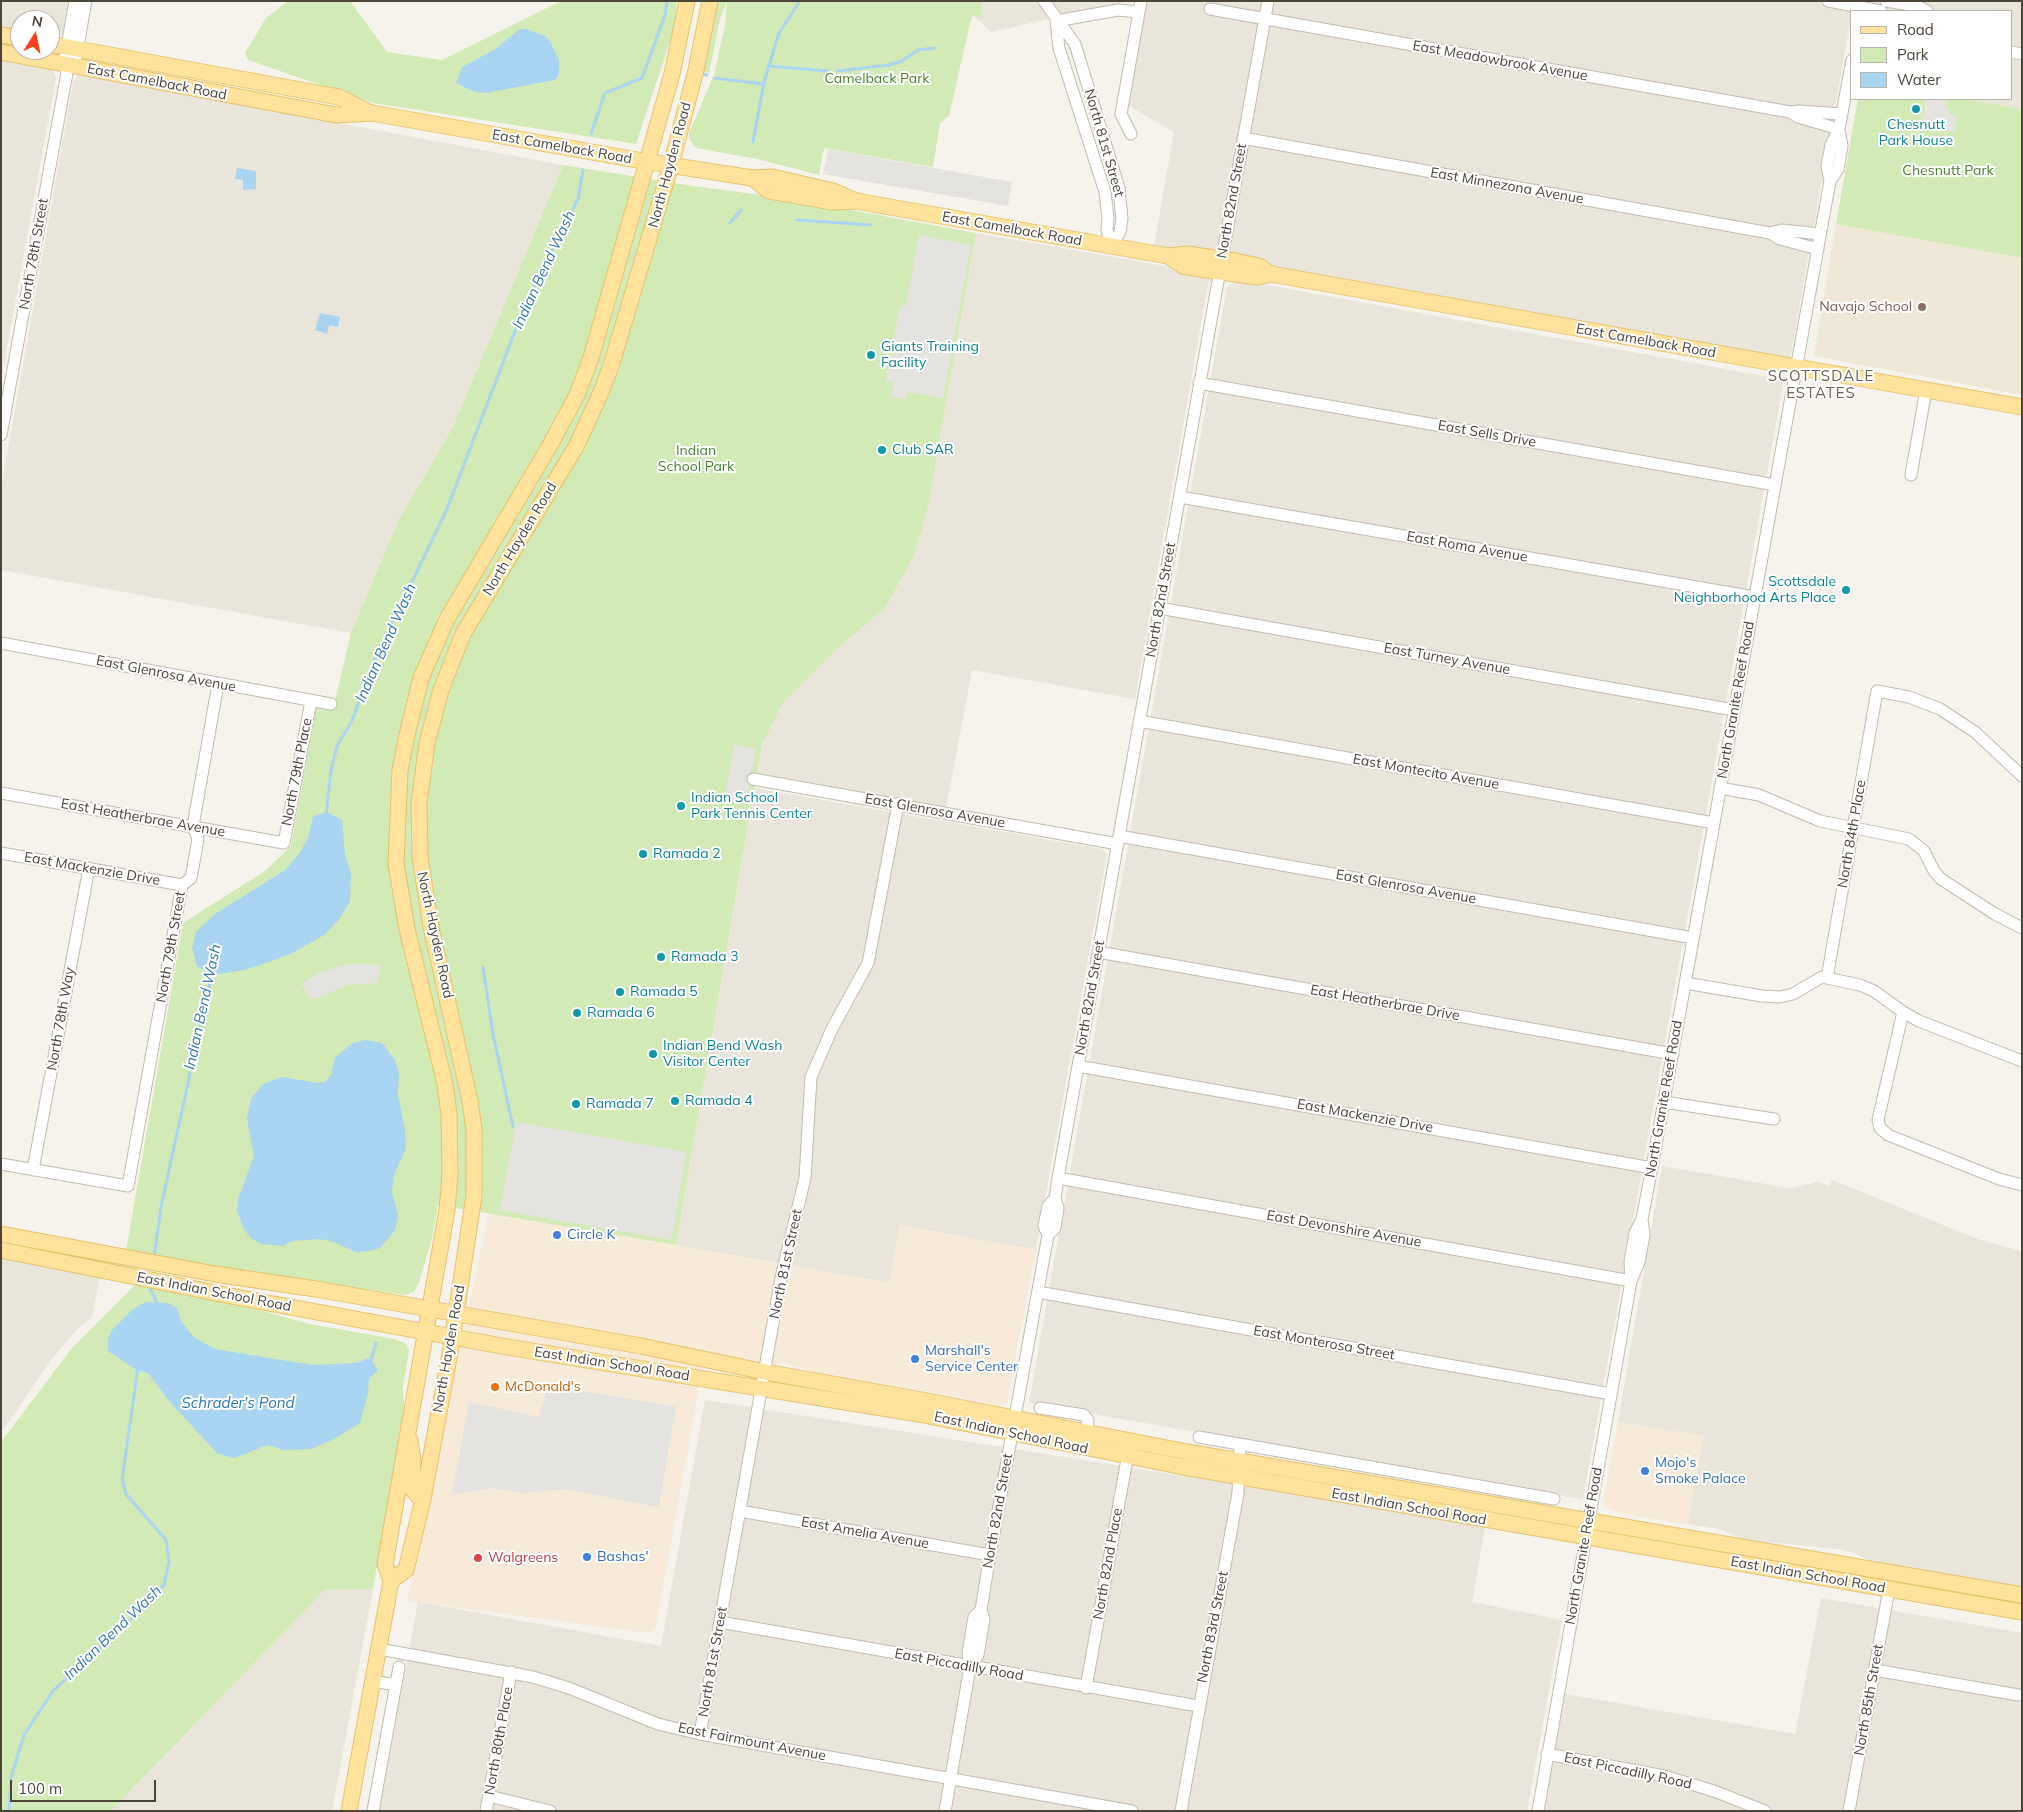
<!DOCTYPE html>
<html>
<head>
<meta charset="utf-8">
<style>
  body { margin:0 }
  #map { position:relative; width:2023px; height:1812px; overflow:hidden; background:#f6f3ec; font-family:Mulish,sans-serif }
  canvas { display:block }
  .frame { position:absolute; inset:0; border:2px solid #4b4439; pointer-events:none }
  .legend { position:absolute; left:1850px; top:10px; width:162px; height:90px; box-sizing:border-box; background:#fff; border:1px solid #b7b4b0; margin:0; padding:6px 9px; list-style:none; font-size:15px; color:#4b4439 }
  .legend li { display:flex; align-items:center; gap:10px; height:25px }
  .legend b { width:25px; border:1px solid #b7b4b0 }
  .north { position:absolute; left:10px; top:10px; width:50px; height:50px; box-sizing:border-box; background:#fff; border:1px solid #b7b4b0; border-radius:50%; rotate:10deg; font-size:14px; font-weight:700; line-height:20px; text-align:center; color:#4b4439 }
  .north::after { content:''; display:block; margin:auto; width:18px; height:22px; background:#fc3f1d; clip-path:polygon(50% 0,100% 100%,50% 72%,0 100%) }
  .scale { position:absolute; left:10px; top:1780px; width:146px; height:22px; box-sizing:border-box; border:2px solid #4b4439; border-top:0; padding-left:6px; font-size:15px; line-height:18px; white-space:nowrap; color:#4b4439; -webkit-text-stroke:4px #fff; paint-order:stroke }
</style>
</head>
<body>
<div id="map">
<canvas width="2023" height="1812"></canvas>
<div class="frame"></div>
<ul class="legend">
<li><b style="height:6px;background:#ffe39c"></b>Road</li>
<li><b style="height:14px;background:#d2eab5"></b>Park</li>
<li><b style="height:14px;background:#a9d4f2"></b>Water</li>
</ul>
<div class="north">N</div>
<div class="scale">100 m</div>
</div>
<script>
const context = document.querySelector('canvas').getContext('2d');
context.lineJoin = 'round';
function paint(path, color) { context.fillStyle = color; context.fill(path, 'evenodd'); }
const poly = rows => new Path2D(rows.map(r => 'M' + r).join(''));
function stroke(path, color, width, dash) { context.strokeStyle = color; context.lineWidth = width; context.lineCap = dash ? 'butt' : 'round'; context.setLineDash(dash || []); context.stroke(path); }
function write(font, color, halo, rows, align = 'center') {
  context.font = font + ' Mulish,sans-serif'; context.lineWidth = 4; context.setLineDash([]); context.textBaseline = 'middle'; context.strokeStyle = halo; context.fillStyle = color; for (const [text, x, y, turn = 0] of rows) {
    context.save(); context.translate(x, y); context.rotate((+turn || 0) * Math.PI / 180); context.textAlign = isNaN(turn) ? turn : align; if (halo) context.strokeText(text, 0, 0); context.fillText(text, 0, 0); context.restore();
  }
}
const residential = poly([
  [1,1,71,1,66,31,56,39,50,38,50,20,20,20,20,33,1,30],
  [969,1,1128,1,991,32,973,15],
  [1136,1,1854,1,1790,359,1154,245,1174,132,1120,101],
  [1875,1,2022,1,2022,109,1966,99,2012,99,2012,11,1874,11],
  [1,59,49,68,54,72,56,78,1,381],
  [83,75,563,165,453,427,399,519,351,633,1,570,1,488,73,83,76,76],
  [976,233,1205,273,1209,279,1135,699,972,670,946,808,757,775,762,745,783,703,836,650,886,607,913,557,927,512],
  [1240,280,1780,379,1783,384,1583,1499,1029,1403,1227,287],
  [755,788,1101,849,1107,854,1036,1250,900,1225,890,1283,676,1245],
  [1662,1166,1789,1188,1819,1182,1830,1186,1832,1180,1980,1240,2022,1251,2022,1589,1873,1562,1854,1553,1837,1549,1745,1540,1720,1529,1688,1524,1703,1436,1618,1422],
  [1,1258,100,1276,92,1317,78,1328,51,1360,1,1433],
  [705,1400,1298,1494,1485,1528,1472,1602,1562,1620,1527,1811,379,1811,418,1602,661,1646],
  [373,1589,332,1811,111,1811,325,1590],
  [1821,1598,2022,1633,2022,1811,1533,1811,1554,1692,1795,1734]
]);
const commercial = poly([
  [489,1212,890,1283,900,1225,1036,1250,1007,1402,999,1406,920,1390,824,1375,783,1363,772,1367,705,1354,656,1628,648,1633,407,1601],
  [1618,1422,1704,1436,1688,1524,1662,1521,1617,1512,1606,1507,1603,1500]
]);
const education = poly([
  [1836,224,2022,258,2022,395,1814,356]
]);
const green = poly([
  [288,1,350,1,387,52,442,60,561,1,677,1,674,29,636,144,373,103,248,60,245,53,266,18],
  [718,1,980,1,983,17,973,15,970,23,949,116,940,123,933,167,824,148,819,175,757,159,696,148,689,139,689,133,714,75,725,26,727,2,720,19,709,73,704,72],
  [1858,99,1966,99,2022,109,2022,258,1836,224],
  [563,165,693,186,791,199,976,233,927,512,913,557,886,607,836,650,783,703,762,745,676,1245,438,1205,432,1239,419,1282,414,1292,405,1295,252,1273,126,1251,183,923,265,871,291,846,316,707,333,709,351,633,399,519,453,427],
  [136,1284,263,1311,310,1324,395,1339,406,1344,409,1351,403,1387,404,1408,373,1589,325,1590,111,1811,1,1811,1,1442,72,1348]
]);
const parking = poly([
  [1926,99,1947,101,1945,108,1948,108,1950,115,1957,116,1954,132,1921,126],
  [828,149,1012,182,1008,206,823,174],
  [919,235,971,245,943,398,908,392,906,399,891,397,894,382,886,381,900,305,906,306],
  [734,745,756,749,746,804,724,800],
  [360,964,381,965,377,983,347,985,312,1000,301,984,321,972,345,965],
  [516,1122,686,1152,672,1240,500,1210],
  [548,1385,676,1407,659,1507,564,1489,524,1493,492,1488,452,1495,469,1402,539,1417]
]);
const water = poly([
  [520,29,526,29,545,36,549,40,559,59,559,75,555,80,485,93,472,91,456,83,462,67,494,50],
  [237,168,256,171,256,189,243,190,243,180,235,179],
  [320,313,340,317,338,327,329,325,327,334,315,330],
  [327,812,342,820,345,854,351,874,350,901,341,917,324,935,293,953,266,963,245,970,212,975,197,966,192,948,196,932,215,914,285,870,299,854,308,838,313,816],
  [365,1040,382,1043,395,1060,399,1072,398,1095,405,1130,406,1148,394,1175,392,1192,398,1215,395,1230,380,1248,369,1251,356,1252,331,1241,319,1239,292,1241,283,1246,261,1244,251,1238,243,1228,237,1210,238,1199,254,1156,247,1119,251,1099,263,1084,282,1077,318,1083,325,1082,331,1075,335,1058,340,1053,353,1043],
  [146,1302,168,1303,177,1308,182,1323,195,1338,215,1349,312,1365,357,1363,368,1358,374,1364,378,1371,369,1378,368,1393,360,1423,334,1439,311,1449,284,1450,267,1445,235,1458,218,1454,169,1401,148,1373,137,1370,108,1351,108,1339,111,1331,132,1310]
]);
const stream = poly([
  [768,66,828,71],
  [837,71,889,65,902,61,918,50,934,48],
  [703,74,707,75],
  [714,78,763,84],
  [591,134,605,93,642,78,665,15,667,1],
  [753,142,764,82,779,33,800,1],
  [797,220,871,225],
  [730,223,741,210],
  [326,816,331,770,337,746,352,721,375,659,447,509,525,305,578,199,583,170],
  [483,967,493,1034,513,1127],
  [154,1258,161,1207,212,973],
  [150,1284,150,1288,157,1303,156,1305],
  [371,1361,376,1343],
  [9,1811,11,1778,24,1735,53,1691,130,1620,164,1585,169,1561,166,1540,126,1494,122,1480,138,1367]
]);
const minor = poly([
  [1044,1,1075,44,1119,188,1122,219,1120,232,1111,247],
  [1828,1,1881,11],
  [1886,1,1917,6,1927,11],
  [1210,9,1790,112,1799,111,1842,114],
  [1056,21,1059,48,1105,192,1108,218,1107,230,1111,247],
  [1056,21,1118,10,1139,12],
  [2012,52,2022,54],
  [76,57,86,1],
  [1790,112,1798,117,1839,129],
  [1131,134,1121,114,1141,1],
  [1243,138,1770,233,1780,239,1818,249],
  [1830,181,1838,169,1842,146,1839,129],
  [1770,233,1782,230,1820,234],
  [1199,383,1775,485],
  [1,435,67,73,64,64,75,1],
  [1911,475,1926,390],
  [1180,497,1754,597],
  [1159,608,1734,710],
  [1,643,331,704],
  [1139,721,1714,823],
  [753,779,1118,844],
  [1720,788,1759,795,1820,821,1909,839,1924,851,1934,871,1941,879,1995,914,2022,928],
  [1,793,284,843,311,701],
  [1119,836,1693,938],
  [1,853,182,885],
  [1098,952,1673,1054],
  [1827,978,1877,691,1909,697,1940,709,1975,732,2022,776],
  [1685,983,1762,996,1780,997,1793,994,1822,977,1860,985,1874,991,1903,1012,1919,1021,2022,1061],
  [1903,1012,1878,1120,1880,1128,1888,1135,1999,1179,2022,1185],
  [1078,1066,1652,1168],
  [1664,1102,1774,1119],
  [1,1164,128,1186,182,885,191,878,198,839,193,826,218,684],
  [33,1170,89,868],
  [1058,1178,1631,1281],
  [1048,1235,1055,1228,1058,1208,1055,1198,1058,1178,1268,1],
  [1632,1279,1639,1262,1644,1235,1642,1219],
  [1038,1292,1611,1394],
  [1040,1408,1084,1415,1088,1420,1087,1433],
  [1199,1437,1554,1499],
  [740,1511,990,1555],
  [720,1622,1198,1706],
  [379,1649,533,1677,569,1688,658,1724,700,1734,1132,1811],
  [970,1667,978,1655,984,1619,981,1610,990,1555,1048,1235,1044,1226,1048,1206,1055,1198],
  [1875,1670,2018,1695],
  [373,1681,396,1685],
  [1086,1688,1129,1448],
  [700,1734,781,1278,805,1178,811,1077,832,1029,868,963,898,804],
  [1547,1754,1664,1776,1714,1791,1765,1811],
  [489,1796,550,1811],
  [373,1811,399,1667],
  [486,1811,511,1672],
  [945,1811,970,1667,968,1653,974,1617,981,1610],
  [1181,1811,1238,1493,1240,1444],
  [1538,1811,1631,1281,1630,1262,1635,1233,1642,1219,1650,1178,1830,181,1827,166,1831,145,1839,129,1852,60],
  [1849,1811,1889,1589]
]);
const major = poly([
  [1,35,20,38],
  [50,44,339,97,371,113],
  [1,52,336,115,372,113,631,159,752,178,772,177,833,191,856,201],
  [752,178,769,191,832,202,856,201,1168,256,1187,254,1235,261,1259,266,1271,274],
  [1168,256,1183,266,1207,270,1257,277,1271,274,2022,407],
  [1,1234,215,1274,316,1289,641,1346,765,1372,922,1400,1187,1452,2022,1595],
  [1,1250,241,1298,507,1347,919,1414,1184,1467,2022,1612],
  [410,1440,413,1460,412,1489,418,1496,423,1499],
  [391,1581,406,1570,423,1499,450,1353,474,1196,474,1130,470,1101,431,927,420,857,419,803,427,743,441,690,463,634,577,445,601,392,611,366,671,165,696,70,710,1],
  [349,1811,391,1581,385,1564,447,1210,450,1175,449,1114,445,1084,407,929,396,863,400,771,407,735,421,678,447,619,549,447,577,395,591,358,672,74,687,1]
]);
const markers = [
  [1916,109,5,"#0f9aa8"],
  [1922,307,5,"#8d6e63"],
  [871,355,5,"#0f9aa8"],
  [882,450,5,"#0f9aa8"],
  [1846,590,5,"#0f9aa8"],
  [681,806,5,"#0f9aa8"],
  [643,854,5,"#0f9aa8"],
  [661,957,5,"#0f9aa8"],
  [620,992,5,"#0f9aa8"],
  [577,1013,5,"#0f9aa8"],
  [653,1054,5,"#0f9aa8"],
  [675,1101,5,"#0f9aa8"],
  [576,1104,5,"#0f9aa8"],
  [557,1235,5,"#3f7fe0"],
  [915,1359,5,"#3f7fe0"],
  [495,1387,5,"#e8710a"],
  [1645,1471,5,"#3f7fe0"],
  [587,1557,5,"#3f7fe0"],
  [478,1558,5,"#e0444e"]
];
const streetNames = [
  ["East Meadowbrook Avenue",1500,61,10],
  ["East Camelback Road",157,82,11],
  ["North 81st Street",1104,143,74],
  ["East Camelback Road",562,147,10],
  ["North Hayden Road",670,165,-75],
  ["East Minnezona Avenue",1507,186,10],
  ["North 82nd Street",1232,201,-80],
  ["East Camelback Road",1012,229,10],
  ["North 78th Street",34,254,-80],
  ["East Camelback Road",1646,341,10],
  ["East Sells Drive",1487,434,10],
  ["North Hayden Road",520,539,-59],
  ["East Roma Avenue",1467,547,10],
  ["North 82nd Street",1161,600,-80],
  ["East Turney Avenue",1447,659,10],
  ["East Glenrosa Avenue",166,674,11],
  ["North Granite Reef Road",1736,700,-80],
  ["North 79th Place",297,772,-79],
  ["East Montecito Avenue",1426,772,10],
  ["East Glenrosa Avenue",935,811,10],
  ["East Heatherbrae Avenue",143,818,10],
  ["North 84th Place",1852,834,-80],
  ["East Mackenzie Drive",92,869,10],
  ["East Glenrosa Avenue",1406,887,10],
  ["North Hayden Road",435,935,78],
  ["North 79th Street",171,947,-80],
  ["North 82nd Street",1090,998,-80],
  ["East Heatherbrae Drive",1385,1003,10],
  ["North 78th Way",61,1019,-80],
  ["North Granite Reef Road",1664,1099,-80],
  ["East Mackenzie Drive",1365,1116,10],
  ["East Devonshire Avenue",1344,1229,10],
  ["North 81st Street",786,1264,-78],
  ["East Indian School Road",214,1292,11],
  ["East Monterosa Street",1324,1343,10],
  ["North Hayden Road",449,1349,-80],
  ["East Indian School Road",612,1364,9],
  ["East Indian School Road",1011,1433,12],
  ["East Indian School Road",1409,1507,10],
  ["North 82nd Street",998,1511,-80],
  ["East Amelia Avenue",865,1533,10],
  ["North Granite Reef Road",1584,1546,-80],
  ["North 82nd Place",1108,1564,-80],
  ["East Indian School Road",1808,1575,10],
  ["North 83rd Street",1213,1627,-79],
  ["North 81st Street",713,1662,-80],
  ["East Piccadilly Road",959,1665,10],
  ["North 85th Street",1869,1700,-80],
  ["North 80th Place",499,1741,-80],
  ["East Fairmount Avenue",752,1742,11],
  ["East Piccadilly Road",1628,1771,12]
];
const parkNames = [
  ["Camelback Park",877,79],
  ["Chesnutt Park",1948,171],
  ["Indian",696,451],
  ["School Park",696,467]
];
const cultureNames = [
  ["Chesnutt",1916,125,"center"],
  ["Park House",1916,141,"center"],
  ["Giants Training",881,347],
  ["Facility",881,363],
  ["Club SAR",892,450],
  ["Scottsdale",1836,582,"right"],
  ["Neighborhood Arts Place",1836,598,"right"],
  ["Indian School",691,798],
  ["Park Tennis Center",691,814],
  ["Ramada 2",653,854],
  ["Ramada 3",671,957],
  ["Ramada 5",630,992],
  ["Ramada 6",587,1013],
  ["Indian Bend Wash",663,1046],
  ["Visitor Center",663,1062],
  ["Ramada 4",685,1101],
  ["Ramada 7",586,1104]
];
const educationNames = [
  ["Navajo School",1912,307]
];
const shopNames = [
  ["Circle K",567,1235],
  ["Marshall's",925,1351],
  ["Service Center",925,1367],
  ["Mojo's",1655,1463],
  ["Smoke Palace",1655,1479],
  ["Bashas'",597,1557]
];
const foodNames = [
  ["McDonald's",505,1387]
];
const healthNames = [
  ["Walgreens",488,1558]
];
const waterNames = [
  ["Indian Bend Wash",544,270,-65],
  ["Indian Bend Wash",386,643,-66],
  ["Indian Bend Wash",203,1007,-78],
  ["Schrader's Pond",238,1403],
  ["Indian Bend Wash",113,1633,-44]
];
const neighbourhoodNames = [
  ["SCOTTSDALE",1821,376],
  ["ESTATES",1821,393]
];
paint(residential, '#eae5da');
paint(commercial, '#f7ead8');
paint(education, '#efe8d6');
paint(green, '#d2eab5');
paint(parking, '#e5e3e0');
paint(water, '#a9d4f2');
stroke(stream, '#a9d4f2', 3);
stroke(minor, '#c2bbae', 13);
stroke(major, '#e6c16a', 17);
stroke(minor, '#fff', 11);
stroke(major, '#ffe39c', 15);
for (const [x, y, r, color] of markers) { const dot = new Path2D(); dot.arc(x, y, r, 0, 2 * Math.PI); context.fillStyle = color; context.fill(dot); stroke(dot, '#fff', 2); }
write('14px', '#4b4439', '#fff', streetNames);
write('14px', '#4a7f2a', '#fff', parkNames);
write('14px', '#0d838f', '#fff', cultureNames, 'left');
write('14px', '#785e54', '#fff', educationNames, 'right');
write('14px', '#366cbe', '#fff', shopNames, 'left');
write('14px', '#c56008', '#fff', foodNames, 'left');
write('14px', '#be3a42', '#fff', healthNames, 'left');
write('italic 15px', '#2e7ab2', '#fff', waterNames);
context.letterSpacing = '1px';
write('15px', '#6e6250', '#fff', neighbourhoodNames);
context.letterSpacing = '0px';
</script>
</body>
</html>
